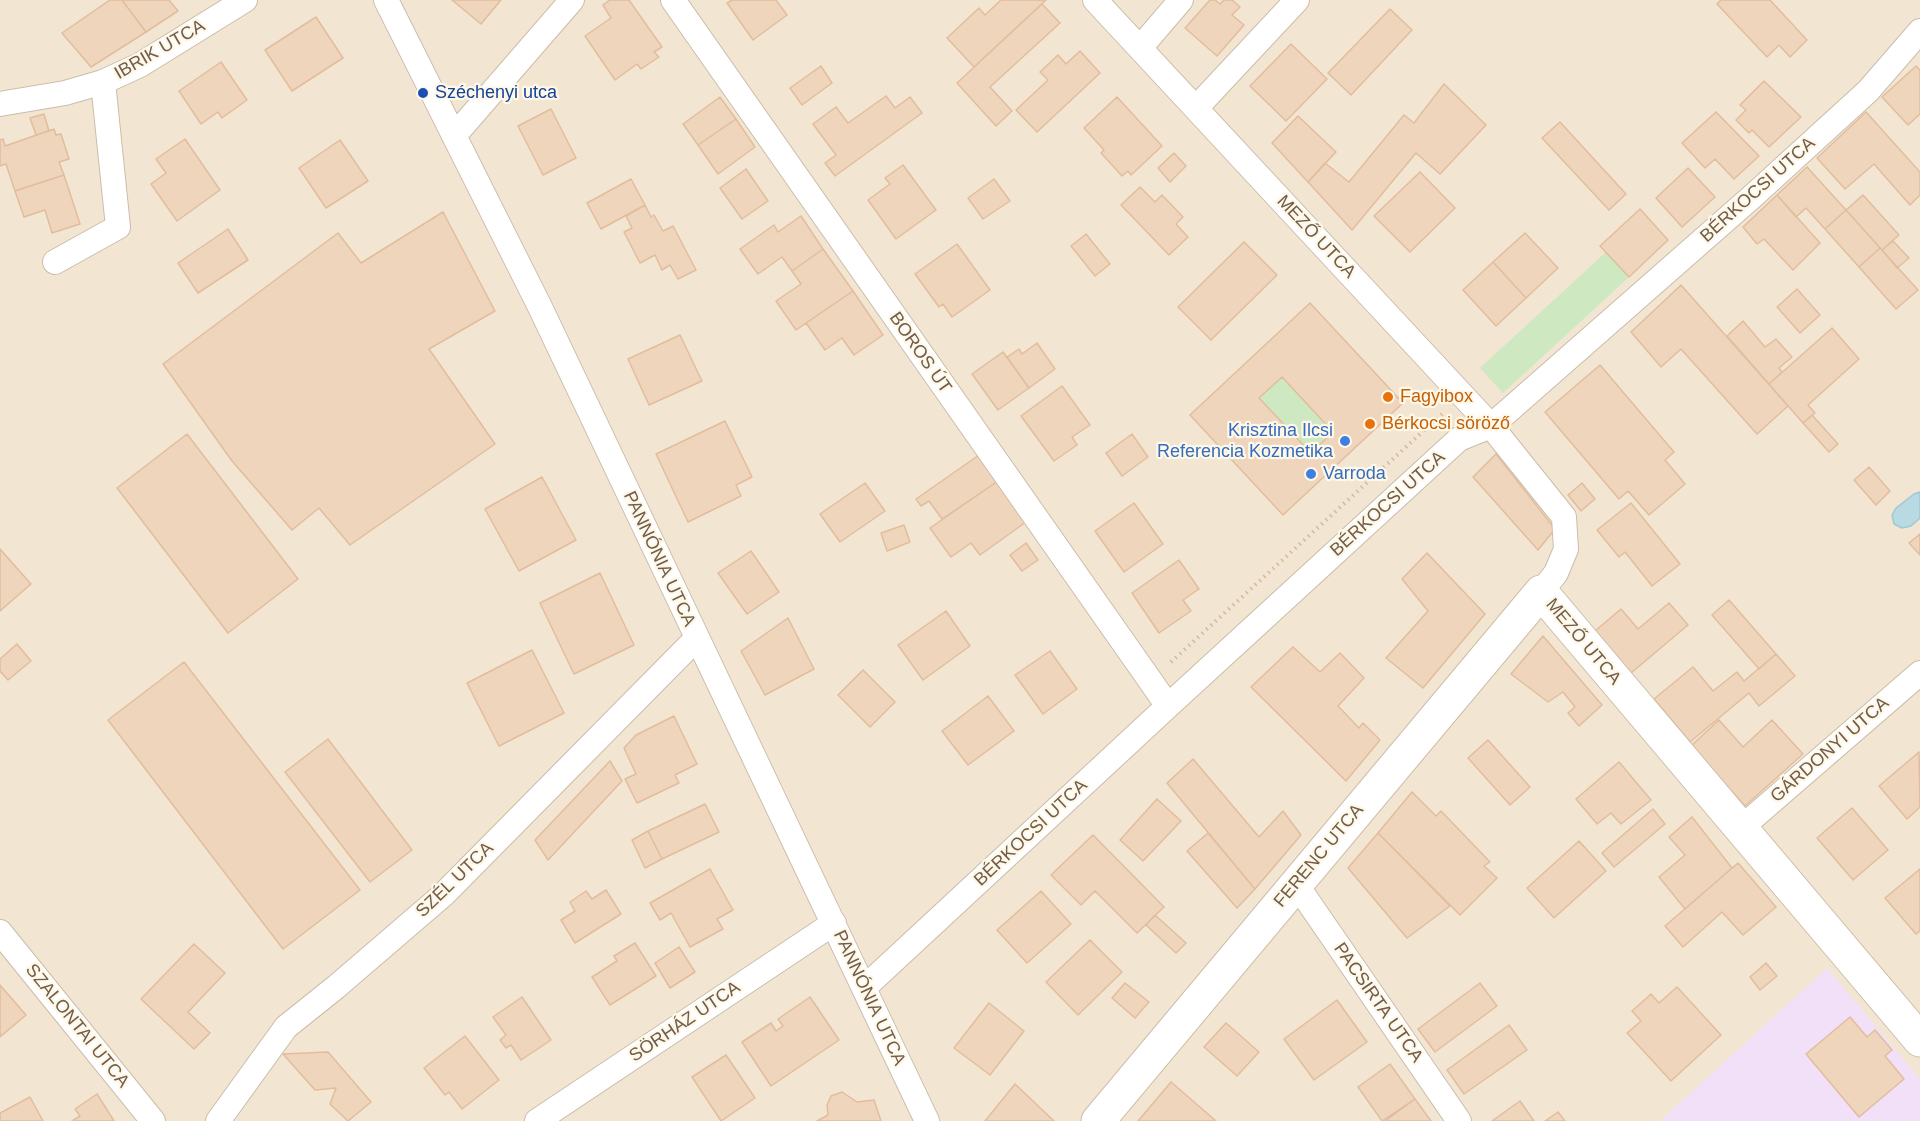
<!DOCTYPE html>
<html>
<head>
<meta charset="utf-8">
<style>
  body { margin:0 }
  canvas { display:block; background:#fbf4e3 }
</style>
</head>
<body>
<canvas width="1920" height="1121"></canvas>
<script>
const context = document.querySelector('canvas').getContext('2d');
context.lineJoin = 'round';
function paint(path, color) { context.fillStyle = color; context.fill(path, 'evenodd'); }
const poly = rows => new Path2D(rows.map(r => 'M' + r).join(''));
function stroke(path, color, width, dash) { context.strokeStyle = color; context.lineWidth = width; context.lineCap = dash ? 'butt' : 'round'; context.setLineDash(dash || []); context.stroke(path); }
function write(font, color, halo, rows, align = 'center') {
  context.font = font + ' Helvetica,sans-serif'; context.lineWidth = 4.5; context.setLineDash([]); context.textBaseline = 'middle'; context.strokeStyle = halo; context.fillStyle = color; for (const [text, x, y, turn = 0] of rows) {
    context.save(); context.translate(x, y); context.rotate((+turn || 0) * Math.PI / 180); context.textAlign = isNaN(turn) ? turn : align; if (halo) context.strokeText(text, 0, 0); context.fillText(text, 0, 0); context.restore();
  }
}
const residential = poly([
  [0,0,1920,0,1920,1121,0,1121]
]);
const education = poly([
  [1827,968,1920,1079,1920,1118,1916,1121,1660,1121]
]);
const green = poly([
  [1606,252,1629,277,1503,393,1480,368],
  [1282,377,1333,432,1311,453,1259,398]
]);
const water = poly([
  [1920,492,1920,518,1911,526,1902,528,1894,524,1892,515,1896,508,1914,494,1920,492]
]);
const building = poly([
  [110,0,122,0,146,32,91,67,62,33,110,0],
  [122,0,169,0,178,11,146,32,122,0],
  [452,0,501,0,481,24,452,0],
  [610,0,629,0,662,47,654,52,659,57,641,69,637,64,615,80,585,36,611,18,603,5,610,0],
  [732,0,776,0,787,15,753,40,727,3,732,0],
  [1001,0,1046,0,974,67,947,38,979,8,985,15,1001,0],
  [1210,0,1215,0,1220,4,1224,0,1232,0,1240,7,1232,15,1244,25,1217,56,1185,28,1210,0],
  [1721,0,1770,0,1807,40,1790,57,1779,45,1767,57,1717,4,1721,0],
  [1042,4,1060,23,990,87,1012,111,996,126,957,83,1042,4],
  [1390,9,1412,30,1351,95,1328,73,1390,9],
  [316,17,343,58,292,91,265,50,316,17],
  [1291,44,1327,79,1286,121,1250,86,1291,44],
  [1080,51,1100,73,1037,132,1016,110,1048,80,1040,72,1058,55,1066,64,1080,51],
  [221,62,247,100,222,118,218,112,201,124,179,91,221,62],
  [821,66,832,83,802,105,790,88,821,66],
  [1916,66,1920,70,1920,114,1908,125,1882,97,1916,66],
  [1764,81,1801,117,1769,147,1752,130,1749,133,1736,120,1746,110,1740,105,1764,81],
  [1444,84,1486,125,1440,174,1416,153,1352,230,1308,182,1325,163,1349,182,1404,115,1414,123,1444,84],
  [886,96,895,108,910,97,922,113,835,176,825,163,836,155,813,124,836,107,848,123,886,96],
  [720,97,736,119,698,145,683,124,720,97],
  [1117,97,1162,146,1131,175,1128,171,1122,176,1101,153,1104,150,1084,128,1117,97],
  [551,109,576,158,543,175,518,126,551,109],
  [1716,112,1759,156,1734,179,1715,159,1705,168,1682,143,1716,112],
  [1866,112,1920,172,1920,195,1910,205,1874,164,1845,189,1817,158,1866,112],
  [44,114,49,131,36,135,30,118,44,114],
  [1298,116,1336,152,1308,182,1272,143,1298,116],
  [736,119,755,147,718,174,698,145,736,119],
  [1560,122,1626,194,1609,210,1542,138,1560,122],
  [54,129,56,135,61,134,69,159,59,162,64,175,15,191,6,164,0,166,0,140,3,139,5,146,54,129],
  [185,139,220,190,177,221,151,184,166,173,156,159,185,139],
  [340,140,368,181,326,208,299,168,340,140],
  [1174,153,1186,166,1170,182,1158,168,1174,153],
  [903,165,936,210,896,239,868,200,890,184,885,178,903,165],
  [1807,167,1846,210,1825,229,1806,208,1796,217,1777,195,1807,167],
  [1688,168,1715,197,1682,227,1656,198,1688,168],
  [746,169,768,201,742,219,720,188,746,169],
  [1420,172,1455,208,1410,252,1374,216,1420,172],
  [64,175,80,224,52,233,45,210,24,217,15,191,64,175],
  [631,179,645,205,601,229,587,203,631,179],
  [994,179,1010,201,983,219,968,198,994,179],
  [1140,187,1155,202,1162,195,1183,217,1176,224,1188,237,1169,255,1121,205,1140,187],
  [1777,195,1820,243,1793,270,1764,239,1757,244,1743,227,1777,195],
  [1863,195,1899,235,1882,250,1846,210,1863,195],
  [645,205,651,217,654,215,663,231,673,226,696,270,678,279,670,265,662,270,655,255,640,263,624,232,632,228,626,216,645,205],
  [1640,209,1668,240,1629,277,1600,246,1640,209],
  [1846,210,1880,248,1859,267,1825,229,1846,210],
  [443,212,495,311,429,349,495,444,350,545,319,508,292,530,232,461,163,364,338,233,361,263,443,212],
  [801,216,823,249,792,271,782,257,758,274,740,249,774,225,778,232,801,216],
  [228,229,248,260,198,293,178,263,228,229],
  [1525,233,1558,268,1526,298,1493,262,1525,233],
  [1086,234,1110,264,1095,276,1071,246,1086,234],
  [1893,241,1909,258,1897,268,1882,250,1893,241],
  [1244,242,1277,275,1211,340,1178,307,1244,242],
  [957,244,990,290,952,317,943,304,939,307,915,274,957,244],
  [1880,248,1918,290,1896,309,1859,267,1880,248],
  [823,249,853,291,796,330,776,301,801,284,792,271,823,249],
  [1493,262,1526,298,1496,326,1463,290,1493,262],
  [1681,285,1788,406,1757,434,1681,349,1661,367,1631,332,1681,285],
  [1797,289,1820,315,1800,333,1777,307,1797,289],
  [853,291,883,335,854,355,842,338,825,350,806,323,853,291],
  [1310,303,1403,403,1283,515,1190,415,1310,303],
  [1282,377,1333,432,1311,453,1259,398,1282,377],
  [1743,321,1765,347,1776,339,1792,357,1779,368,1782,372,1769,384,1727,336,1743,321],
  [1832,328,1859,359,1808,405,1815,413,1803,423,1769,384,1832,328],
  [680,335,702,381,649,405,628,359,680,335],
  [1037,343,1055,369,1029,388,1007,357,1019,349,1022,354,1037,343],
  [1003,352,1029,388,998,410,972,374,1003,352],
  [1600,365,1674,452,1665,460,1685,484,1649,515,1628,491,1619,499,1545,412,1600,365],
  [1062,386,1090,425,1072,437,1077,445,1054,461,1021,416,1062,386],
  [1812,415,1838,444,1829,452,1803,423,1812,415],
  [725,421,752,477,736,485,741,496,688,522,656,454,725,421],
  [187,434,298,579,228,633,117,488,187,434],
  [1132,434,1148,457,1122,476,1106,453,1132,434],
  [1496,454,1555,529,1538,550,1473,477,1496,454],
  [979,455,998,481,942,519,929,501,921,506,916,499,979,455],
  [1869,467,1890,491,1876,505,1854,480,1869,467],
  [542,477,576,540,519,571,485,509,542,477],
  [998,481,1026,522,980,555,971,543,951,557,930,528,998,481],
  [865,483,885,511,840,542,820,514,865,483],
  [1582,483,1595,499,1581,511,1568,495,1582,483],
  [1134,503,1163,544,1124,572,1095,531,1134,503],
  [1631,503,1680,564,1652,586,1625,552,1619,557,1597,530,1631,503],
  [904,525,910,542,887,551,881,533,904,525],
  [1920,534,1920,555,1909,543,1920,534],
  [1026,543,1038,560,1022,571,1010,555,1026,543],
  [0,549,31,584,0,611,0,549],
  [751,551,779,592,747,614,718,573,751,551],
  [1427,553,1485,614,1423,688,1386,658,1428,611,1402,579,1427,553],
  [1179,560,1199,589,1183,600,1191,611,1159,633,1132,593,1179,560],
  [600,573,634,645,574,674,540,603,600,573],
  [1729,600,1776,654,1759,669,1712,615,1729,600],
  [1669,603,1688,625,1631,673,1595,631,1621,609,1638,629,1669,603],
  [946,611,970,646,923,680,898,645,946,611],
  [788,618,814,669,765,695,741,651,788,618],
  [1543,636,1602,705,1579,726,1568,713,1575,707,1563,692,1548,702,1511,674,1543,636],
  [17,644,31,661,8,680,0,671,0,659,17,644],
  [1293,647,1320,672,1340,653,1364,678,1338,706,1359,728,1363,723,1380,740,1346,781,1251,687,1293,647],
  [532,650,564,713,499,746,467,683,532,650],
  [1050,651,1077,689,1043,714,1015,675,1050,651],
  [1776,654,1795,676,1759,706,1749,693,1690,742,1654,699,1693,667,1713,691,1737,672,1744,681,1776,654],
  [184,662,360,890,283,949,108,720,184,662],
  [863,670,895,702,870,727,838,695,863,670],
  [988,696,1014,731,968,765,942,731,988,696],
  [674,716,697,764,675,775,679,783,637,803,625,779,636,774,624,748,636,735,674,716],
  [1719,720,1743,747,1772,720,1803,754,1745,806,1691,746,1719,720],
  [328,739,412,850,370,882,285,772,328,739],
  [1488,740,1530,787,1510,805,1468,758,1488,740],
  [1919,752,1920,807,1907,819,1879,786,1919,752],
  [1193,759,1259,837,1283,811,1301,835,1255,889,1167,783,1193,759],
  [610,761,622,781,548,860,535,840,610,761],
  [1619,762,1651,800,1621,824,1611,813,1597,824,1576,799,1619,762],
  [1412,792,1436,816,1441,811,1490,862,1484,866,1497,878,1460,915,1378,833,1412,792],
  [1157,799,1181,821,1143,861,1120,840,1157,799],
  [705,804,719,832,662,859,648,831,705,804],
  [1852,808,1888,850,1853,880,1817,838,1852,808],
  [1653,809,1665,824,1614,867,1602,853,1653,809],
  [1692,817,1732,868,1685,909,1659,877,1685,855,1669,837,1692,817],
  [648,831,662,859,645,868,632,840,648,831],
  [1208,833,1255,889,1237,908,1187,851,1208,833],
  [1378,833,1450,906,1407,938,1348,868,1378,833],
  [1093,835,1164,907,1137,933,1095,891,1081,905,1051,875,1093,835],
  [1579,841,1606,871,1554,918,1527,888,1579,841],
  [1738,863,1776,907,1743,935,1722,912,1683,947,1665,926,1738,863],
  [710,869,733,910,717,919,723,929,690,947,671,913,660,920,650,903,710,869],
  [1920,869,1920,931,1916,934,1885,898,1920,869],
  [606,890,621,914,575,943,561,920,575,911,570,902,586,891,592,899,606,890],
  [1041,891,1071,924,1027,963,997,930,1041,891],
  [1155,915,1186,943,1176,953,1146,925,1155,915],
  [1090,940,1122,972,1078,1015,1046,982,1090,940],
  [635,943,656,976,610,1005,592,977,617,961,614,956,635,943],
  [194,944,225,973,188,1012,210,1033,194,1049,141,999,194,944],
  [679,947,695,972,670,988,655,963,679,947],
  [1766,963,1777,976,1760,990,1750,977,1766,963],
  [1125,983,1149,1002,1135,1018,1112,998,1125,983],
  [1480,983,1497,1006,1435,1052,1418,1029,1480,983],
  [0,985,26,1015,0,1037,0,985],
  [1677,987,1721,1035,1671,1081,1627,1033,1641,1021,1632,1011,1651,994,1659,1003,1677,987],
  [522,997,551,1040,521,1060,511,1045,506,1048,500,1040,506,1035,493,1017,522,997],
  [810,997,839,1040,771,1086,742,1042,771,1023,776,1031,783,1026,778,1019,810,997],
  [1337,1000,1367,1042,1314,1080,1284,1039,1337,1000],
  [989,1003,1024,1031,990,1075,954,1048,989,1003],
  [1850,1017,1867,1037,1875,1030,1892,1050,1885,1056,1904,1079,1859,1117,1806,1054,1850,1017],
  [1226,1023,1259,1052,1237,1076,1204,1047,1226,1023],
  [1509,1025,1527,1050,1464,1094,1447,1070,1509,1025],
  [465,1036,499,1080,462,1109,449,1092,445,1095,424,1068,465,1036],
  [328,1052,371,1102,348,1121,330,1104,336,1088,315,1090,283,1054,328,1052],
  [726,1055,755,1098,721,1121,692,1077,726,1055],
  [1390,1064,1415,1099,1382,1121,1358,1087,1390,1064],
  [1171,1082,1216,1121,1138,1121,1171,1082],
  [1015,1084,1054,1121,985,1121,1015,1084],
  [842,1092,857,1102,874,1100,881,1121,817,1121,828,1115,827,1105,831,1096,842,1092],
  [97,1094,114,1121,72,1121,80,1116,75,1109,97,1094],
  [30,1097,43,1121,0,1121,0,1113,30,1097],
  [1415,1099,1431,1121,1385,1121,1415,1099],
  [1520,1101,1534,1121,1492,1121,1520,1101],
  [1558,1112,1565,1121,1545,1121,1558,1112]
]);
const path = poly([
  [1171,662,1442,414]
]);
const street = poly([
  [386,0,540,307,927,1121],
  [673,0,1168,706],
  [1095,0,1491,426,1564,517,1566,549,1556,573,1541,592],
  [1140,48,1181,0],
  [0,104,65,93,103,82,140,65,245,0],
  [1196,108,1297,0],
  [454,136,572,0],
  [55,262,118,227,103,82],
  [1741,828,1920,673],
  [1296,884,1459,1121],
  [0,932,153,1121],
  [864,988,1168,706,1459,439,1491,426,1754,195,1868,91,1920,31],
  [218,1121,286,1027,336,987,443,895,696,639],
  [537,1121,834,923]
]);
const secondary = poly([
  [1098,1121,1541,592,1920,1040]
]);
const markers = [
  [423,93,6,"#1a4fb4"],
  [1388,397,6,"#e8710a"],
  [1370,424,6,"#e8710a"],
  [1345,441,6,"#3f7fe0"],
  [1311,474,6,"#3f7fe0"]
];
const streetNames = [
  ["IBRIK UTCA",160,50,-30],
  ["BÉRKOCSI UTCA",1758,190,-42],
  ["MEZŐ UTCA",1316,237,47],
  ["BOROS ÚT",920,353,55],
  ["BÉRKOCSI UTCA",1388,504,-42],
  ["PANNÓNIA UTCA",659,559,65],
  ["MEZŐ UTCA",1583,642,50],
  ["GÁRDONYI UTCA",1830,750,-41],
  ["BÉRKOCSI UTCA",1031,833,-43],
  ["FERENC UTCA",1319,856,-50],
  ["SZÉL UTCA",455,880,-44],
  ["PANNÓNIA UTCA",869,998,65],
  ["PACSIRTA UTCA",1378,1003,55],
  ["SÖRHÁZ UTCA",685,1022,-34],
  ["SZALONTAI UTCA",77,1026,51]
];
const transitNames = [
  ["Széchenyi utca",435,93]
];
const foodNames = [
  ["Fagyibox",1400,397],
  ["Bérkocsi söröző",1382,424]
];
const shopNames = [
  ["Krisztina Ilcsi",1333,431],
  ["Referencia Kozmetika",1333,452],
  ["Varroda",1323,474,"left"]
];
paint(residential, '#f2e6d2');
paint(education, '#f1e0f7');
paint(green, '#cee8c2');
paint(water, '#b9d9e3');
stroke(water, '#9fc8d5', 1.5);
paint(building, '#efd5bc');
stroke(building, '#e1bd9d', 1.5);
stroke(street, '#ccbcaa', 26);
stroke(secondary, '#cebda8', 35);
stroke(path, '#d4b89f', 4, [1.5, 4.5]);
stroke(street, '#fff', 24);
stroke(secondary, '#fff', 33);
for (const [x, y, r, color] of markers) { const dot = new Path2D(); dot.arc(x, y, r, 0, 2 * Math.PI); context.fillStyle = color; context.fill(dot); stroke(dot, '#fef8e9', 2); }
write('18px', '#725c4a', '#fef8e9', streetNames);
write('18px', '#164399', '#fef8e9', transitNames, 'left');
write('18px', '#c56008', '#fef8e9', foodNames, 'left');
write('18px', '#366cbe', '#fef8e9', shopNames, 'right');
</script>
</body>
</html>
